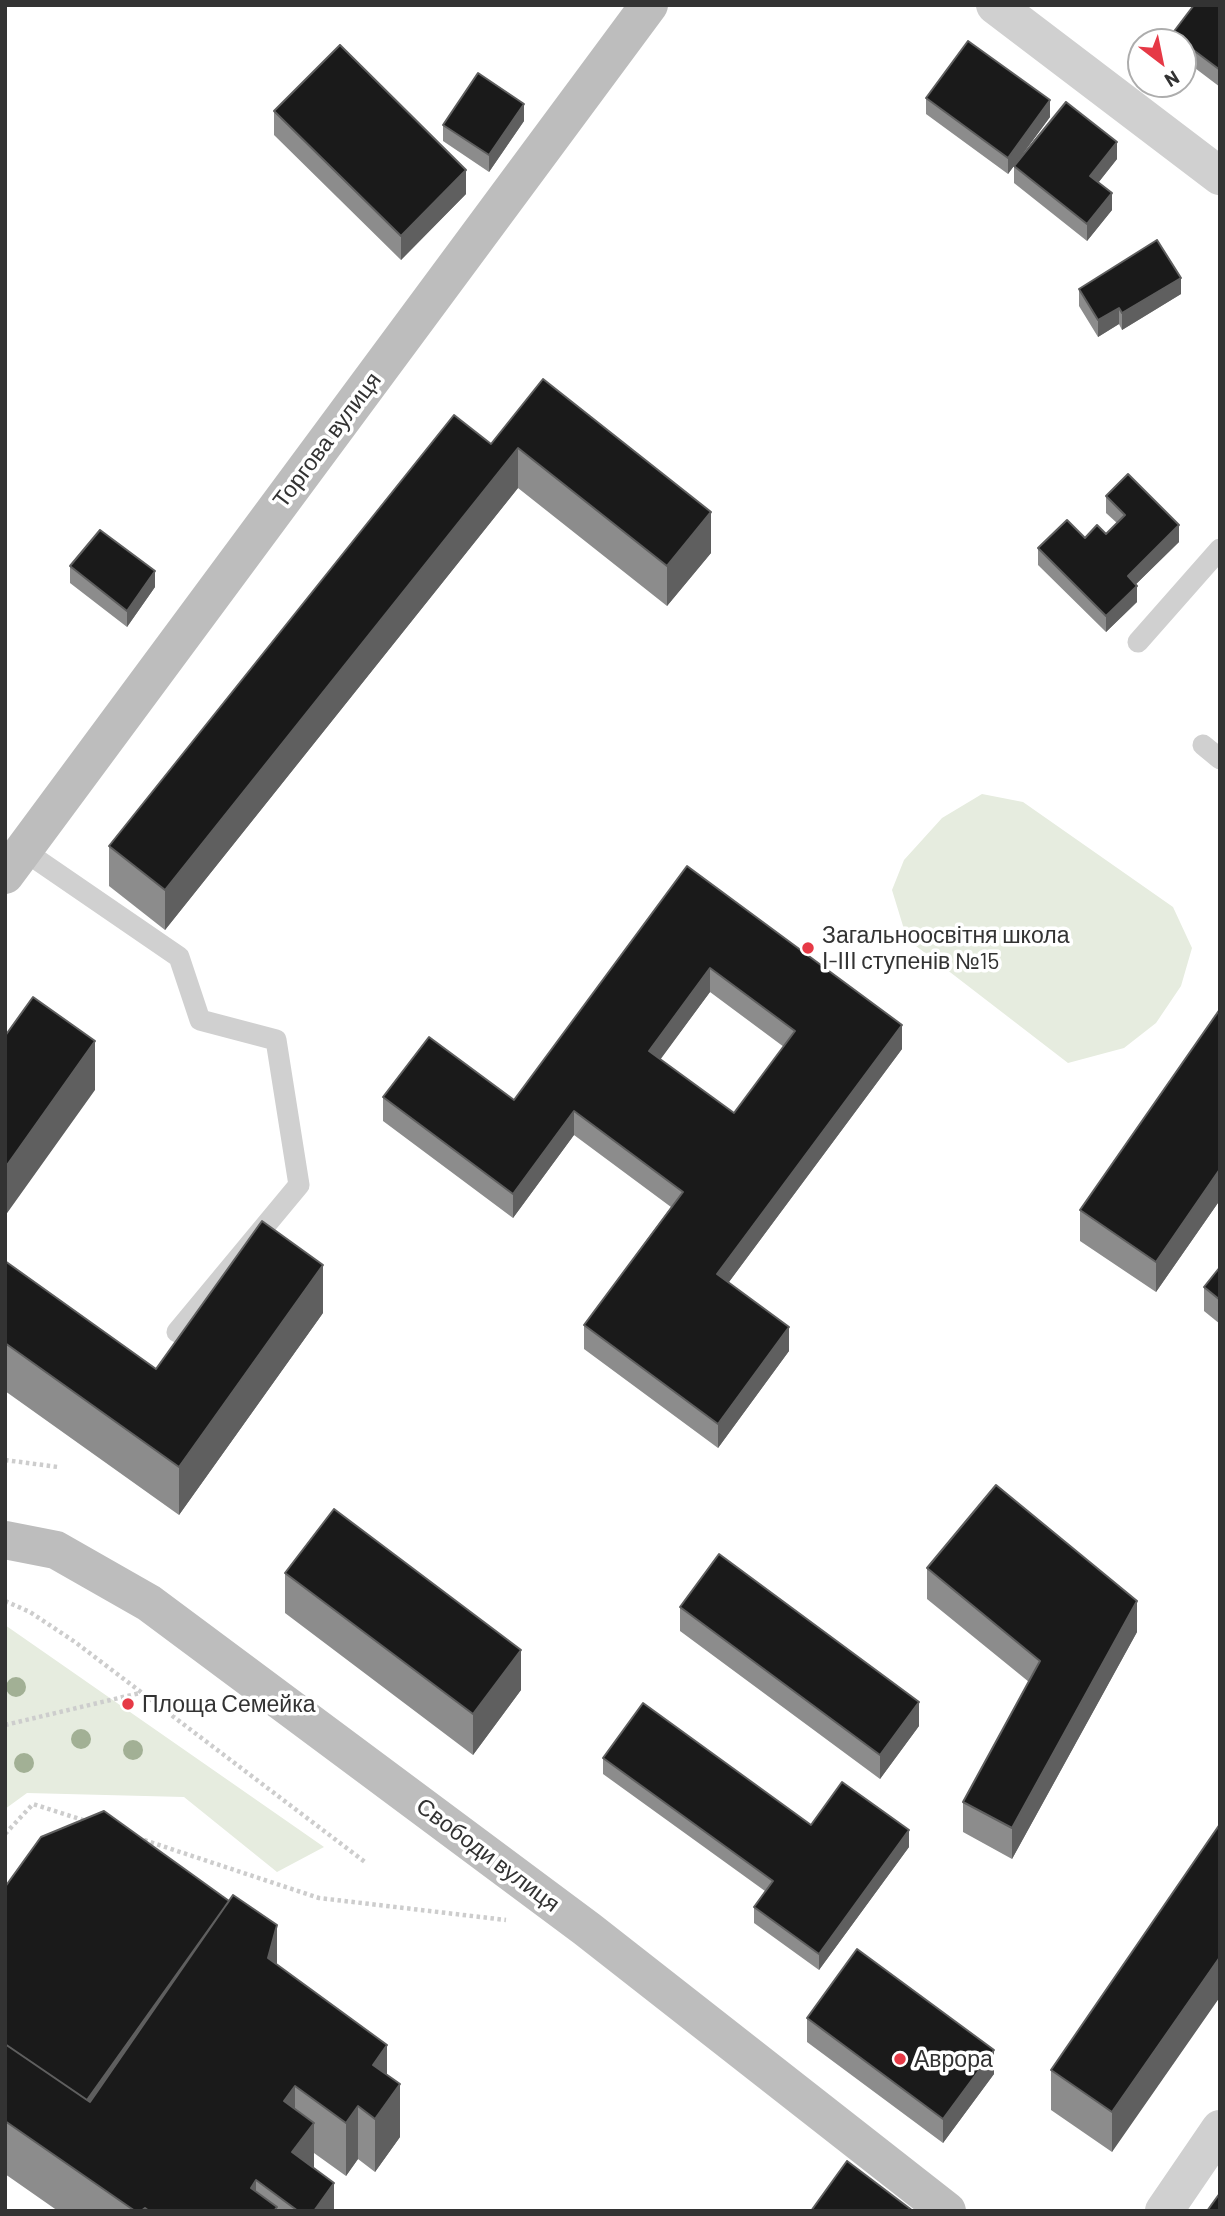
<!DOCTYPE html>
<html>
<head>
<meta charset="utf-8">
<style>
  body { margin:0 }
  #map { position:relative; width:1225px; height:2216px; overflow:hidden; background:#fff; font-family:Barlow,sans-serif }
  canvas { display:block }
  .frame { position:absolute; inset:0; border:7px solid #333; pointer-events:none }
  .north { position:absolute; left:1127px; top:28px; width:70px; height:70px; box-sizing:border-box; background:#fff; border:2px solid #adadad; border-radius:50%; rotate:148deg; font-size:19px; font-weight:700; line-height:28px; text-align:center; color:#333 }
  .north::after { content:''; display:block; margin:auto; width:24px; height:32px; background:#e63946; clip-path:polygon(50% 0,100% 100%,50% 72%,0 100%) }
</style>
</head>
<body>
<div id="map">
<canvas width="1225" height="2216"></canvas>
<div class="frame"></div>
<div class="north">N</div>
</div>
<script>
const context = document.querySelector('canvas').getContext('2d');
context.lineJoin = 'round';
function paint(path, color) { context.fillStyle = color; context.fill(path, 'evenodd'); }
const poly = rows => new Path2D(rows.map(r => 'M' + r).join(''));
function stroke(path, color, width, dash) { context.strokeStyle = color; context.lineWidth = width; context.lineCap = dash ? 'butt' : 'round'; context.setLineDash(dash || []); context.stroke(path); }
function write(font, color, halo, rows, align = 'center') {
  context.font = font + ' Barlow,sans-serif'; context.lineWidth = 7; context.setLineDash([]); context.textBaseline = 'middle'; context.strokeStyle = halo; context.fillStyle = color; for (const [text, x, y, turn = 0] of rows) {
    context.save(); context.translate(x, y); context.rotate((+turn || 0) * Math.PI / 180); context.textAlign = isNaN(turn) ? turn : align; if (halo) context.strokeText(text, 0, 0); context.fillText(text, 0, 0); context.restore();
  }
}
const green = poly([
  [982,794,1023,802,1173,907,1192,948,1181,986,1156,1023,1124,1048,1068,1063,907,939,892,890,904,860,942,818],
  [5,1625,324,1847,277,1872,184,1797,27,1793,5,1809]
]);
const path = poly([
  [5,1460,58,1467],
  [5,1601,30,1612,75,1642,365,1862],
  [5,1725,140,1693],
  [5,1834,33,1804,86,1821],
  [144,1840,319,1898,506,1920]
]);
const lane = poly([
  [1138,642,1220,549],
  [1203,745,1220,759],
  [23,850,179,957,200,1020,276,1040,299,1185,177,1332]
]);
const street = poly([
  [995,5,1220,176],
  [1164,2211,1220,2129]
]);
const secondary = poly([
  [5,875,649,5],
  [5,1540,56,1550,149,1603,587,1929,947,2211]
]);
const trees = [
  [16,1687],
  [81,1739],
  [133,1750],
  [24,1763]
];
const wall = poly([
  [1220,5,1220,87,1183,59,1183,42,1172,42,1172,34],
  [926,98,1050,117,1008,174,926,114],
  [274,111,466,194,401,260,274,135],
  [524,121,489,172,443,141,443,125],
  [1117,159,1098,183,1112,210,1087,241,1014,183,1014,166],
  [1079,289,1181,294,1122,330,1119,324,1098,337,1079,306],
  [543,379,711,553,667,606,518,488,165,930,109,886,109,846,491,444],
  [1106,496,1179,542,1136,584,1137,602,1106,632,1038,565,1038,548,1106,534,1117,523,1106,513],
  [70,566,155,587,127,627,70,583],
  [687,866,902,1049,729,1282,789,1351,718,1448,584,1349,584,1325,671,1207,574,1135,513,1218,383,1121,383,1097,514,1100],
  [710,992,784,1047,734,1113,660,1059],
  [1220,1009,1220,1200,1156,1292,1080,1241,1080,1210],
  [5,1261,156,1369,323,1313,179,1515,5,1391],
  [1220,1267,1220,1324,1204,1311,1204,1287],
  [927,1568,1137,1632,1012,1859,963,1832,963,1802,1029,1682,927,1599],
  [285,1573,521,1690,473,1755,285,1613],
  [680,1607,919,1726,880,1779,680,1631],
  [603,1758,811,1825,909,1847,819,1970,754,1923,754,1907,765,1891,603,1774],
  [1220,1824,1112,2152,1051,2110,1051,2070],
  [5,1887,277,1965,387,2075,400,2137,375,2172,358,2159,346,2176,314,2153,314,2168,334,2211,58,2211,5,2174],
  [807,2018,994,2074,943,2143,807,2042]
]);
const shadedWall = poly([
  [1050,100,1050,117,1008,174,1008,158],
  [524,104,524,121,489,172,489,155],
  [1117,142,1117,159,1090,193,1090,176],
  [466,170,466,194,401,260,401,236],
  [1112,193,1112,210,1087,241,1087,224],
  [1181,278,1181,294,1122,330,1122,313],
  [1119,308,1119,324,1098,337,1098,320],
  [518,448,518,488,165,930,165,890],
  [711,512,711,553,667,606,667,566],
  [1179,525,1179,542,1128,592,1128,576],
  [155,571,155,587,127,627,127,611],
  [1137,586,1137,602,1106,632,1106,616],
  [710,968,710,992,649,1075,649,1051],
  [902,1025,902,1049,717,1298,717,1274],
  [95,1041,95,1090,5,1216,5,1168],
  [574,1111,574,1135,513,1218,513,1194],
  [1220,1169,1220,1200,1156,1292,1156,1262],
  [323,1265,323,1313,179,1515,179,1467],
  [789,1327,789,1351,718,1448,718,1424],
  [1137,1601,1137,1632,1012,1859,1012,1828],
  [521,1650,521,1690,473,1755,473,1714],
  [919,1702,919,1726,880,1779,880,1755],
  [909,1830,909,1847,819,1970,819,1954],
  [230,1901,85,2126,85,2102],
  [277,1925,277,1979,268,1958],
  [1220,1957,1220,1997,1112,2152,1112,2112],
  [387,2045,387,2098,373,2118,373,2065],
  [994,2050,994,2074,943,2143,943,2119],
  [400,2084,400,2137,375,2172,375,2119],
  [295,2086,295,2139,284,2101],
  [358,2106,358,2159,346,2176,346,2123],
  [314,2123,314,2176,292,2152],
  [256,2180,256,2211,251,2188],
  [334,2183,334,2211,314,2211]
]);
const building = poly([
  [1194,5,1220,5,1220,70,1172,34,1194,5],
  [968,41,1050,100,1008,158,926,98,968,41],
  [340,45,466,170,401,236,274,111,340,45],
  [478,73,524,104,489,155,443,125,478,73],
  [1066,102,1117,142,1090,176,1112,193,1087,224,1014,166,1066,102],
  [1157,240,1181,278,1122,313,1119,308,1098,320,1079,289,1157,240],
  [543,379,711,512,667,566,518,448,165,890,109,846,454,415,491,444,543,379],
  [1128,474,1179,525,1128,576,1137,586,1106,616,1038,548,1067,520,1085,538,1097,525,1106,534,1125,515,1106,496,1128,474],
  [100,530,155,571,127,611,70,566,100,530],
  [687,866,902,1025,717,1274,789,1327,718,1424,584,1325,683,1192,574,1111,513,1194,383,1097,429,1037,514,1100,687,866],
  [710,968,795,1031,734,1113,649,1051,710,968],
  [33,997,95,1041,5,1168,5,1036,33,997],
  [1220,1009,1220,1169,1156,1262,1080,1210,1220,1009],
  [262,1221,323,1265,179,1467,5,1343,5,1261,156,1369,262,1221],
  [1220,1267,1220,1300,1204,1287,1220,1267],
  [996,1485,1137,1601,1012,1828,963,1802,1040,1661,927,1568,996,1485],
  [334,1509,521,1650,473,1714,285,1573,334,1509],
  [719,1554,919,1702,880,1755,680,1607,719,1554],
  [643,1703,811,1825,842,1782,909,1830,819,1954,754,1907,773,1881,603,1758,643,1703],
  [104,1811,229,1901,87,2100,5,2044,5,1887,41,1837,104,1811],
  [1220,1824,1220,1957,1112,2112,1051,2070,1220,1824],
  [233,1895,277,1925,268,1958,387,2045,373,2065,400,2084,375,2119,358,2106,346,2123,295,2086,284,2101,314,2123,292,2152,334,2183,314,2211,298,2211,256,2180,251,2188,277,2207,274,2211,149,2211,145,2208,141,2211,135,2211,5,2121,5,2044,90,2102,233,1895],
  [857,1949,994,2050,943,2119,807,2018,857,1949],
  [847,2161,913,2211,811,2211,847,2161],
  [1220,2193,1220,2211,1207,2211,1220,2193]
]);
const markers = [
  [808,948,7,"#e63946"],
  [128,1704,7,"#e63946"],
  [900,2059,7,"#e63946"]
];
const streetNames = [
  ["Торгова вулиця",327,440,-53],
  ["Свободи вулиця",488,1855,37]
];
const poiNames = [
  ["Загальноосвітня школа",822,935],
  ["І-ІІІ ступенів №15",822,961],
  ["Площа Семейка",142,1704],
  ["Аврора",914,2059]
];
paint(green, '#e6ecdf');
stroke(path, '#cdcdcd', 4.5, [3.5, 3.5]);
stroke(lane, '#d0d0d0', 21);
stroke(street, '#d0d0d0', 38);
stroke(secondary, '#bdbdbd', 38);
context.fillStyle = '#a2b095';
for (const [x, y] of trees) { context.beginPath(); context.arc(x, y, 10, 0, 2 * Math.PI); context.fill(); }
paint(wall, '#8c8c8c');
paint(shadedWall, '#5f5f5f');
paint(building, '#1a1a1a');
stroke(building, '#5f5f5f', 2);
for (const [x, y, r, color] of markers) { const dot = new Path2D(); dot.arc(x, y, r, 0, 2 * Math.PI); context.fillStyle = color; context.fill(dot); stroke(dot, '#fff', 2.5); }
write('23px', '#333', '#fff', streetNames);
write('23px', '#333', '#fff', poiNames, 'left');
</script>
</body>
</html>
